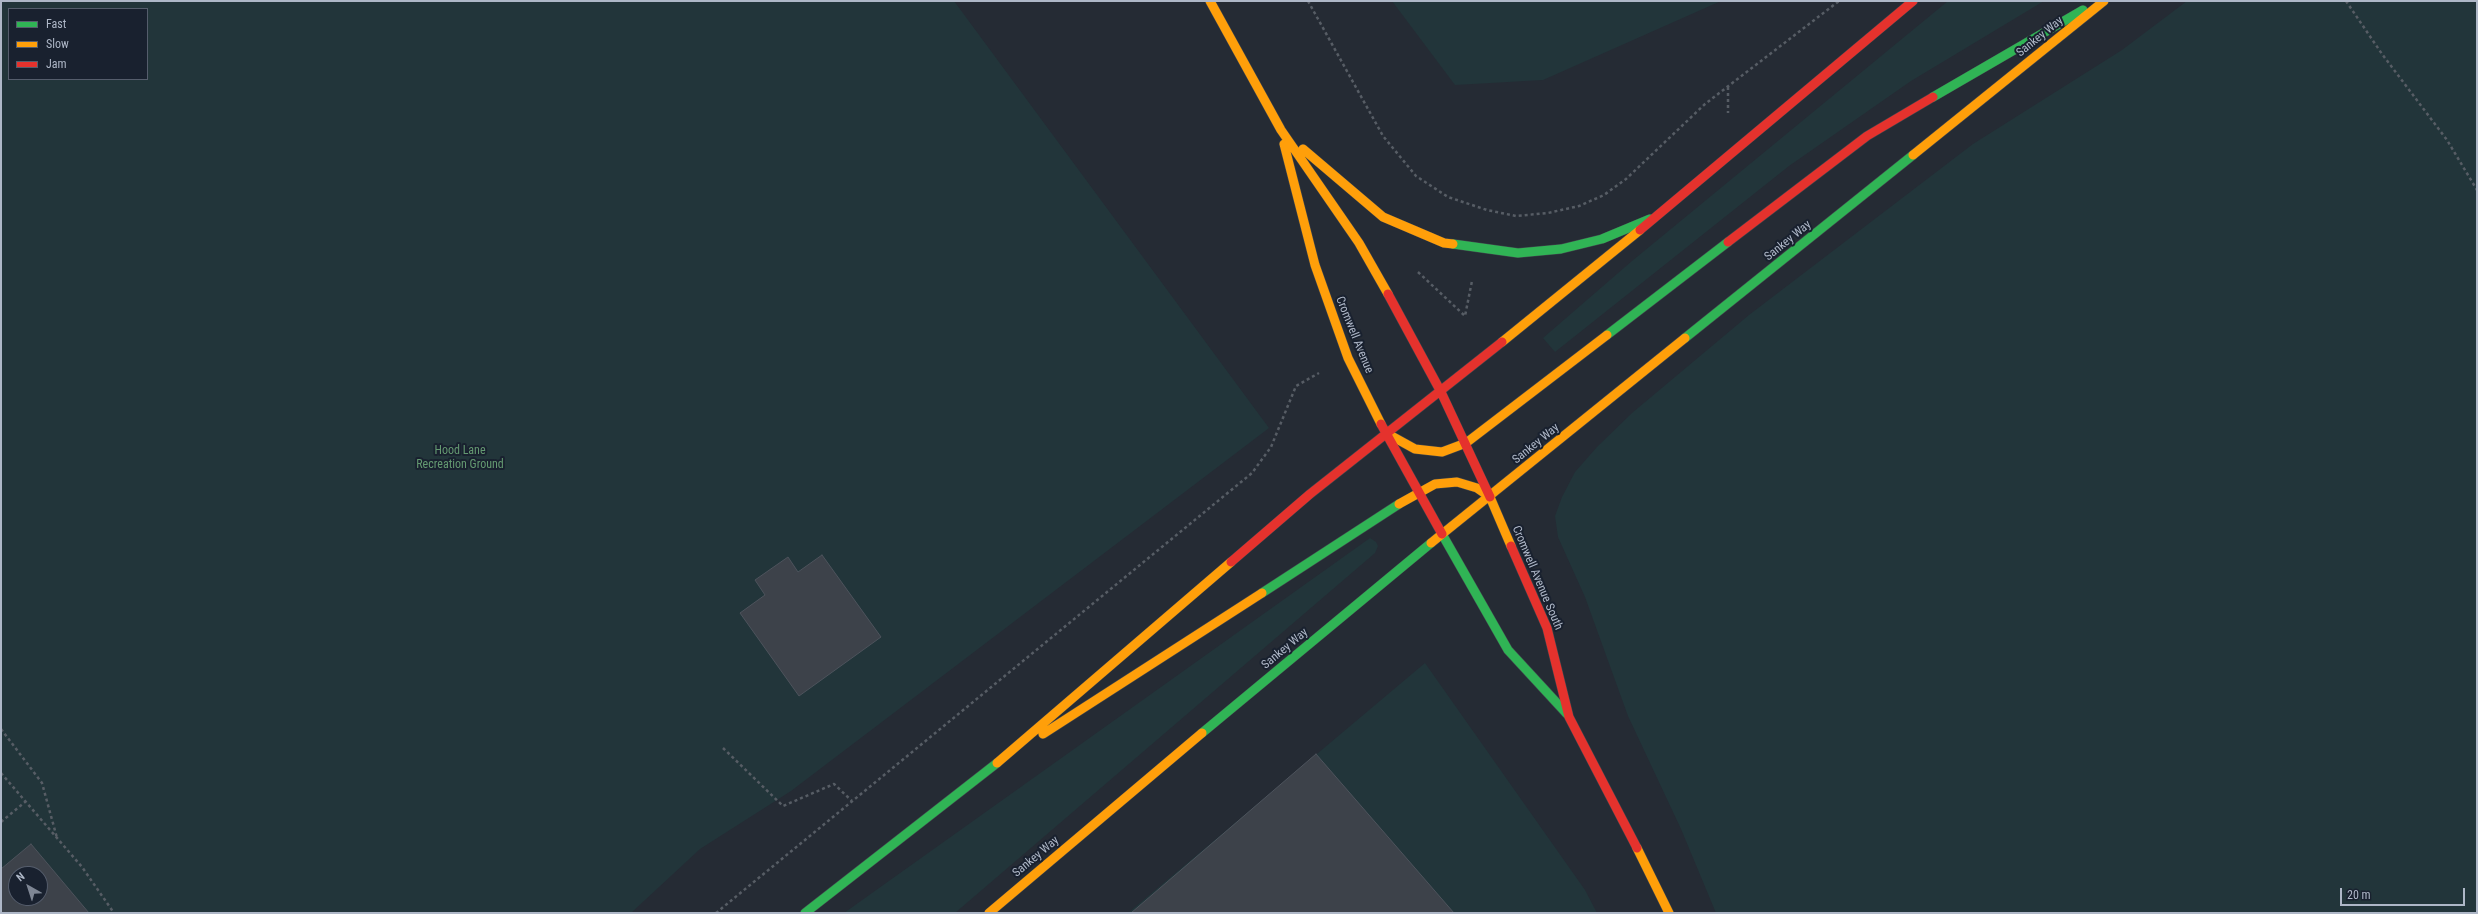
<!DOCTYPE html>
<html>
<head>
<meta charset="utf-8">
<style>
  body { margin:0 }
  #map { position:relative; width:2478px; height:914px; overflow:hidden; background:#252b34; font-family:"Roboto Condensed",sans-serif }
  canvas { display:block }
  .frame { position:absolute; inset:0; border:2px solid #aeb7c7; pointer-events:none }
  .legend { position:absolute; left:8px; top:8px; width:140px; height:72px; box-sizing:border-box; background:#19212f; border:1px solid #555d6c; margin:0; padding:5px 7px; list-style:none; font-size:12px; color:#aeb7c7 }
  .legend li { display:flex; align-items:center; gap:8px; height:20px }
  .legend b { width:20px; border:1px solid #555d6c }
  .north { position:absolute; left:8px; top:866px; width:40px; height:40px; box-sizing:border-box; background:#19212f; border:1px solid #555d6c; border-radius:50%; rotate:321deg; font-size:11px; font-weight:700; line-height:16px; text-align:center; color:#aeb7c7 }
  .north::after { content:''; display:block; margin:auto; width:14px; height:18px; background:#7e8694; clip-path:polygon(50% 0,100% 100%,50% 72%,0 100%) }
  .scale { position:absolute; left:2340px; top:888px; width:125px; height:18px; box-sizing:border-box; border:2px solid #aeb7c7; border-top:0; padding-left:5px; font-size:12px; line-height:14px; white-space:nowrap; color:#aeb7c7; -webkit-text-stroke:3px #19212f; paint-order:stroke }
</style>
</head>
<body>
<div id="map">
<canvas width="2478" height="914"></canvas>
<div class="frame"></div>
<ul class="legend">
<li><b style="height:5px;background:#30b455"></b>Fast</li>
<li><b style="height:5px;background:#ff9f0a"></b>Slow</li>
<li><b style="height:5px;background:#e5322d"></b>Jam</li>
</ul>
<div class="north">N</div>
<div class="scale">20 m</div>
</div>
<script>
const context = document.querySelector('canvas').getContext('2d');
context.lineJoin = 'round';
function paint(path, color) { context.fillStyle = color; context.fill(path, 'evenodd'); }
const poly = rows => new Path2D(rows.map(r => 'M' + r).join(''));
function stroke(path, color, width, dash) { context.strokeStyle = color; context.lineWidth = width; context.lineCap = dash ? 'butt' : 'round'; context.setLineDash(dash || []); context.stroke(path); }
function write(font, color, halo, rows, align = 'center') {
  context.font = font + ' "Roboto Condensed",sans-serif'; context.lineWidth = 4; context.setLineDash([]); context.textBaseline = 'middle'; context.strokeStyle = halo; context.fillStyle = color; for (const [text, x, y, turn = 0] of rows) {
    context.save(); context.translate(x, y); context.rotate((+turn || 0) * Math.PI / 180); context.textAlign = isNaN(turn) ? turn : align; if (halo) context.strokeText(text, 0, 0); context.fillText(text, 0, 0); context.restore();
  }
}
const green = poly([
  [1,1,954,1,1269,428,791,791,700,849,631,913,1,913],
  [9,9,147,9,147,79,9,79],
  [16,874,40,874,40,898,16,898],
  [1392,1,1721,1,1543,80,1455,85],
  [1948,1,2044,1,1911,81,1789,166,1555,352,1543,338,1632,261],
  [2187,1,2477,1,2477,913,1716,913,1681,829,1628,716,1585,597,1558,537,1555,516,1562,497,1575,472,1597,447,1632,413,1749,315,1973,144,2122,50],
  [1370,538,1376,542,1378,546,1375,553,955,913,844,913],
  [1425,663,1585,890,1597,913,1128,913]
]);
const building = poly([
  [822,555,881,637,799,696,740,613,765,595,755,580,788,557,798,572,822,555],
  [1316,754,1454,913,1131,913,1316,754],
  [31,844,89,913,1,913,1,869,31,844],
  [16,874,40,874,40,898,16,898,16,874]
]);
const path = poly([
  [1308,1,1383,136,1416,176,1448,197,1487,210,1516,216,1548,213,1579,206,1604,195,1626,179,1705,104,1839,1],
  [2346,1,2382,54,2447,140,2477,190],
  [1728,87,1728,113],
  [1418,272,1465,316,1472,281],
  [1,729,42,783,57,838],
  [723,748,783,806,834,784,852,801],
  [1,773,82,867,114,913],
  [1,822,25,802],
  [716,913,1252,473,1271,447,1296,386,1319,373]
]);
const fast = poly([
  [1933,97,2083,10],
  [1453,244,1518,253,1561,249,1602,239,1650,219],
  [1607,335,1728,242],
  [1685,338,1913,155],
  [1442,534,1508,650,1567,714],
  [1262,593,1399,504],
  [1202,733,1431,543],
  [805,913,997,763]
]);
const slow = poly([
  [1210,1,1281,130,1359,243,1388,294],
  [1284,144,1315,265,1348,358,1381,424],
  [1303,149,1383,217,1444,243,1453,244],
  [1913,155,2104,1],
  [1502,342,1640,230],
  [1386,433,1415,449,1442,452,1466,443,1607,335],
  [1399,504,1435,484,1457,482,1477,488,1490,497,1511,546],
  [1431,543,1685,338],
  [1043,734,1262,593],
  [997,763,1231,562],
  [1637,848,1669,913],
  [989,913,1202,733]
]);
const jam = poly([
  [1640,230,1913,1],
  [1728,242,1867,136,1933,97],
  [1388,294,1441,392,1490,497],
  [1381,424,1442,534],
  [1511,546,1547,628,1569,717,1637,848],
  [1231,562,1310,494,1502,342]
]);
const streetNames = [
  ["Sankey Way",2040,37,-39],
  ["Sankey Way",1788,241,-39],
  ["Cromwell Avenue",1354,335,68],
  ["Sankey Way",1536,444,-39],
  ["Cromwell Avenue South",1537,578,67],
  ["Sankey Way",1285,649,-40],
  ["Sankey Way",1036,857,-40]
];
const parkNames = [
  ["Hood Lane",460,451],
  ["Recreation Ground",460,465]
];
paint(green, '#22353a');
paint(building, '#3d424a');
stroke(building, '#4d535c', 1);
stroke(fast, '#41464d', 10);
stroke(slow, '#41464d', 10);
stroke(jam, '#41464d', 10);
stroke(path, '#575d65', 2.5, [3, 3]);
stroke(fast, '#30b455', 9);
stroke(slow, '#ff9f0a', 9);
stroke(jam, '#e5322d', 9);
write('12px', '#aeb7c7', '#19212f', streetNames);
write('12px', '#649971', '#19212f', parkNames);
</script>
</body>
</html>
